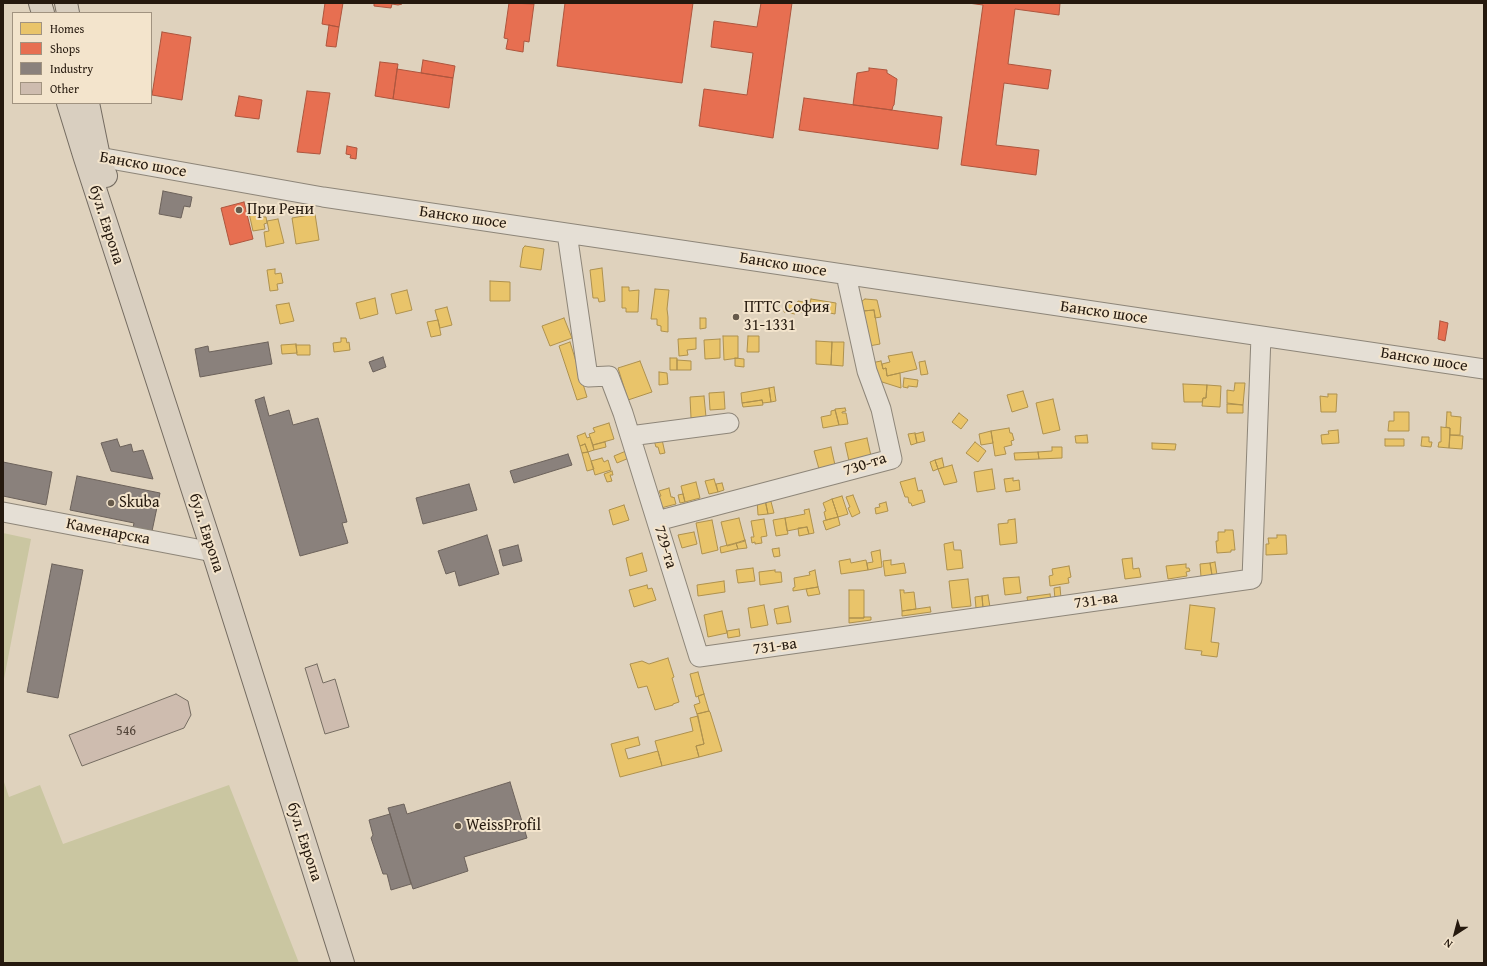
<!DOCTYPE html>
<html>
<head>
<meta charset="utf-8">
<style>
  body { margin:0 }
  #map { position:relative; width:1487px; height:966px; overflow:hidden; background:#dfd2bd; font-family:"Gentium Book Plus",serif }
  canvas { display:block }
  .frame { position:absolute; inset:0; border:4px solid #25190e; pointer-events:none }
  .legend { position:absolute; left:12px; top:12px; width:140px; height:92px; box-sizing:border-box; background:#f3e4cc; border:1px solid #a19380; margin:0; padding:5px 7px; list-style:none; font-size:12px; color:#25190e }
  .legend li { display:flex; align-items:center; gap:8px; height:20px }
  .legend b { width:20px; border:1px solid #a19380 }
  .north { position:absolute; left:1435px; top:914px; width:40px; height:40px; -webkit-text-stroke:3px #f3e4cc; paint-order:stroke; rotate:216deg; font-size:11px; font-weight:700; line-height:16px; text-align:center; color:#25190e }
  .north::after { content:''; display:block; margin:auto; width:14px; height:18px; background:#25190e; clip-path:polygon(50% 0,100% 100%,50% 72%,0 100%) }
</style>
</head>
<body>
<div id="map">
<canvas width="1487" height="966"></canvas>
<div class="frame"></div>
<ul class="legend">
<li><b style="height:11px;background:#e9c46a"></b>Homes</li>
<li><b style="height:11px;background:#e76f51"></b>Shops</li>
<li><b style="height:11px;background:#8a817c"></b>Industry</li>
<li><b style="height:11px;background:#cebcaf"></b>Other</li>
</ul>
<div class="north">N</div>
</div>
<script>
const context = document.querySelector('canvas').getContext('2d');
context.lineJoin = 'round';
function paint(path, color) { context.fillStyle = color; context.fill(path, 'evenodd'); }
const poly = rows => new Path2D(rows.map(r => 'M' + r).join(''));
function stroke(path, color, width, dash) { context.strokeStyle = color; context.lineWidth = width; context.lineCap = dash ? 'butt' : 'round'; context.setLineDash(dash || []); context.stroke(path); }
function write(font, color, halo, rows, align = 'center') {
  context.font = font + ' "Gentium Book Plus",serif'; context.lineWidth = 4; context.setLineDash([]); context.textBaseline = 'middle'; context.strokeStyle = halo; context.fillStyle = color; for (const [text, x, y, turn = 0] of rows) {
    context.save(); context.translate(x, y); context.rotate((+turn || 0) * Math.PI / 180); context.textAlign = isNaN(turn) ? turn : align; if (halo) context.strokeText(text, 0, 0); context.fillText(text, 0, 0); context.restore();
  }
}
const green = poly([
  [3,533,31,539,3,684],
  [3,779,9,797,40,785,63,844,229,785,299,963,3,963]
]);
const homes = poly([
  [260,211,262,217,266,217,267,223,264,224,265,229,253,231,249,213,260,211],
  [315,214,319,240,296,244,292,218,315,214],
  [278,219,284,243,266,247,264,232,269,231,267,221,278,219],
  [525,246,544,249,541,270,520,267,523,248,525,246],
  [602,268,605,301,599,302,598,298,593,298,590,270,602,268],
  [275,269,275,274,281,273,283,283,277,284,278,290,270,291,267,270,275,269],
  [490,281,510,282,510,301,490,301,490,281],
  [622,287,629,287,629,291,639,290,638,312,626,312,626,308,622,308,622,287],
  [655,289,669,290,667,309,668,317,668,332,661,331,661,326,657,325,657,319,651,319,655,289],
  [407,290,412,310,396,314,391,294,407,290],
  [375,298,378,314,360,319,356,303,375,298],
  [811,299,836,303,835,314,809,309,808,313,795,311,795,314,784,312,785,302,797,304,798,301,810,303,811,299],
  [865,299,877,300,881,317,875,318,874,310,863,311,862,301,865,299],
  [289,303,294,321,280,324,276,305,289,303],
  [447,307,452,325,440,328,435,310,447,307],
  [874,310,880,344,869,346,863,311,874,310],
  [564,318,572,338,550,346,542,326,564,318],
  [700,318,706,318,706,328,700,329,700,318],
  [438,320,441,335,431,337,427,322,438,320],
  [723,336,738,336,738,358,724,360,723,336],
  [748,336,759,336,759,352,747,352,748,336],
  [341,338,346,338,347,343,349,342,350,350,334,352,333,343,341,342,341,338],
  [696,338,696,349,687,350,688,355,679,356,678,339,696,338],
  [720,339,720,358,705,359,704,340,720,339],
  [816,341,832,342,831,365,816,364,816,341],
  [570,342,587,397,577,400,559,346,570,342],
  [832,342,844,342,843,366,831,365,832,342],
  [296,344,297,353,282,354,281,345,296,344],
  [296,345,310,345,310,355,297,355,296,345],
  [912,352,917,369,887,376,886,368,883,369,882,364,890,362,888,356,912,352],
  [670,358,677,358,677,370,670,370,670,358],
  [735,358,744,359,744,367,735,366,735,358],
  [677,360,691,361,691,370,677,370,677,360],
  [640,361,652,392,628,400,618,368,640,361],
  [881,361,883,369,886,368,887,376,900,373,901,388,879,381,871,363,881,361],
  [925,361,928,374,921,375,919,362,925,361],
  [659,372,667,373,668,384,659,385,659,372],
  [904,378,918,380,917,387,908,386,908,388,903,387,904,378],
  [1235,383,1245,383,1243,405,1227,403,1227,390,1234,391,1235,383],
  [1183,384,1207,385,1206,398,1203,398,1202,402,1184,402,1183,384],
  [1207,385,1221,386,1220,407,1202,406,1203,398,1206,398,1207,385],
  [774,387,776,401,771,402,769,388,774,387],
  [769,388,771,402,763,403,762,400,742,403,741,393,769,388],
  [1023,391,1028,407,1012,412,1007,395,1023,391],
  [724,392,725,409,710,410,709,393,724,392],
  [1328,394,1337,394,1336,412,1321,412,1320,396,1328,397,1328,394],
  [704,396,706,417,691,418,690,397,704,396],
  [1053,399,1060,430,1043,434,1036,403,1053,399],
  [762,400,763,405,743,407,742,403,762,400],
  [1227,404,1243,405,1243,413,1227,413,1227,404],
  [845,408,846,411,842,412,842,413,846,413,848,424,839,425,835,409,845,408],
  [835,410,839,425,823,428,821,417,831,415,831,411,835,410],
  [1394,412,1409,412,1409,431,1388,431,1389,421,1394,421,1394,412],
  [1447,412,1451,412,1451,416,1461,417,1460,435,1450,435,1450,428,1446,427,1447,412],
  [959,413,968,420,961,429,952,422,959,413],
  [609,423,614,439,593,445,589,434,595,432,593,428,609,423],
  [1441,427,1450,428,1449,448,1438,447,1439,442,1441,442,1441,427],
  [1009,428,1010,433,1012,433,1014,440,1011,441,1012,445,1004,447,1006,454,995,456,991,431,1009,428],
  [1338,430,1339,443,1322,444,1321,435,1329,434,1328,431,1338,430],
  [991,431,993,443,981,445,979,434,991,431],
  [923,432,925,441,917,443,915,434,923,432],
  [585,433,587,438,590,437,594,450,588,452,585,444,580,446,577,436,585,433],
  [915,433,917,443,911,445,908,434,915,433],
  [661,435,665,453,660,454,658,447,656,447,653,437,661,435],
  [1087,435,1088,443,1076,443,1075,436,1087,435],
  [1450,435,1463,436,1462,449,1449,448,1450,435],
  [1422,437,1429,437,1429,442,1432,442,1431,447,1421,446,1422,437],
  [867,438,871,456,849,461,845,443,867,438],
  [1385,439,1404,439,1404,446,1385,446,1385,439],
  [605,442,606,447,594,450,593,445,605,442],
  [975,442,986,451,978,462,966,453,975,442],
  [1152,443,1176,444,1175,450,1152,449,1152,443],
  [585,444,588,452,582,453,580,446,585,444],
  [831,447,835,465,819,469,814,451,831,447],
  [1052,447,1062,447,1062,458,1039,459,1038,452,1052,451,1052,447],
  [626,451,629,458,617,463,614,456,626,451],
  [588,452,594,469,587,471,582,453,588,452],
  [1038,452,1039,459,1015,460,1014,453,1038,452],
  [602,458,604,462,608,460,611,470,595,475,591,461,602,458],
  [942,458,944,467,938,469,935,460,942,458],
  [935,460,938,469,933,471,930,462,935,460],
  [952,465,957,482,944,485,938,469,952,465],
  [992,469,995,489,977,492,974,472,992,469],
  [612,471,613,475,610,475,612,481,607,482,604,474,612,471],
  [915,478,918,491,922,490,925,502,912,506,911,503,909,503,908,497,905,497,900,482,915,478],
  [1013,478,1013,481,1019,480,1020,490,1006,492,1004,479,1013,478],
  [714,479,718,492,709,494,705,481,714,479],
  [696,482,700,498,685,502,681,486,696,482],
  [722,483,724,490,718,492,716,484,722,483],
  [669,488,671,497,673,497,673,498,674,497,676,504,661,508,657,497,661,496,659,491,669,488],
  [683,494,685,502,680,503,678,495,683,494],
  [769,494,774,513,768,514,764,495,769,494],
  [764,495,768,514,758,515,757,500,764,495],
  [853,495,860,513,852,517,848,508,850,507,846,497,853,495],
  [842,496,848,514,838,517,832,499,842,496],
  [832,499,838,517,826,520,824,512,826,511,823,503,832,499],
  [886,502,888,511,876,514,875,508,880,507,879,504,886,502],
  [624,505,629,520,613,525,609,510,624,505],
  [809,509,814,533,809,534,807,527,787,531,785,518,805,514,804,510,809,509],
  [838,517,840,525,826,530,823,521,838,517],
  [739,518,745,541,727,546,721,522,739,518],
  [785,518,788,534,776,536,773,520,785,518],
  [764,519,767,536,761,537,762,543,755,544,755,542,752,543,751,537,754,537,751,521,764,519],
  [1015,519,1017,543,1000,545,998,524,1008,523,1008,520,1015,519],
  [712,520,718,550,702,554,696,523,712,520],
  [807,527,809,534,799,536,798,528,807,527],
  [1225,530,1233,530,1235,550,1231,550,1231,552,1217,553,1216,541,1218,541,1218,532,1225,532,1225,530],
  [694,532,697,544,682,548,678,535,694,532],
  [1277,535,1286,535,1287,554,1266,555,1266,544,1269,544,1268,538,1277,538,1277,535],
  [745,540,747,548,738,549,736,543,745,540],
  [953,542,954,550,961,550,963,568,947,570,944,544,953,542],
  [736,543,738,549,721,553,720,547,736,543],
  [779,548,780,556,774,557,772,549,779,548],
  [880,550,882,567,868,570,867,563,873,562,871,552,880,550],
  [642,553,647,571,630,576,626,558,642,553],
  [1132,558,1133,569,1139,568,1141,577,1125,579,1122,559,1132,558],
  [850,559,851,563,866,560,868,570,841,574,839,561,850,559],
  [891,560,891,565,904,563,906,573,885,576,883,561,891,560],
  [1215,562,1217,575,1212,575,1210,563,1215,562],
  [1210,563,1212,575,1201,577,1200,564,1210,563],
  [1186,564,1186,568,1189,568,1190,571,1186,572,1187,576,1168,579,1166,566,1186,564],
  [1069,566,1071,577,1068,578,1069,583,1050,586,1049,576,1053,575,1052,569,1069,566],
  [753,568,755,581,738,583,736,570,753,568],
  [775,570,775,572,781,572,782,582,760,585,759,572,775,570],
  [815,570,818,587,793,591,793,588,795,587,794,578,810,575,809,572,815,570],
  [1019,577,1021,593,1005,595,1003,578,1019,577],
  [968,579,971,606,952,608,949,581,968,579],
  [724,581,725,592,698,596,697,585,724,581],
  [647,585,648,589,652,588,656,600,634,607,629,590,647,585],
  [818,587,820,594,808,596,806,589,818,587],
  [1060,587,1061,598,1055,599,1054,588,1060,587],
  [849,590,864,590,864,618,849,618,849,590],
  [900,590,904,590,904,593,914,592,916,609,902,611,900,590],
  [1050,594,1051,600,1028,603,1027,597,1050,594],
  [988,595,990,607,983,608,982,596,988,595],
  [982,596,983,608,976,608,975,597,982,596],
  [764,605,768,625,751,628,748,608,764,605],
  [1190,605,1215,608,1211,642,1219,643,1217,657,1201,655,1202,651,1185,649,1190,605],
  [788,606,791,622,777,624,774,609,788,606],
  [930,607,931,612,902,616,902,611,930,607],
  [722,611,727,633,708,637,704,615,722,611],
  [864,617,871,617,871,620,849,623,849,618,864,618,864,617],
  [739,629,740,636,728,638,727,631,739,629],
  [668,658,674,677,672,678,679,702,673,704,673,705,655,710,647,686,638,688,630,664,642,661,649,664,668,658],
  [698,672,704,694,696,697,690,674,698,672],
  [704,694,709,711,697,714,694,705,700,703,698,696,704,694],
  [709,711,710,712,722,751,699,757,696,746,704,744,697,714,709,711],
  [698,716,704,744,696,746,699,757,662,766,655,741,693,731,690,718,698,716],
  [638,737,640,745,625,749,628,759,658,751,662,766,620,777,611,744,638,737]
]);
const shops = poly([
  [325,3,343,3,339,27,322,24,325,3],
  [374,3,402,3,402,4,398,5,392,4,391,8,374,6,374,3],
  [509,3,534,4,529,42,524,41,523,52,506,49,508,39,504,38,509,3],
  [565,3,693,3,682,83,557,66,565,3],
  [761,3,792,3,773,138,699,126,704,89,747,95,753,53,711,47,714,21,757,27,761,3],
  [968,3,1060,3,1059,15,1015,9,1008,64,1051,70,1048,89,1004,83,996,145,1039,150,1036,175,961,165,983,5,968,3],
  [329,25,339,27,336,47,326,46,329,25],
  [162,32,191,37,182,100,152,95,162,32],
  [423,60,455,66,453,78,421,73,423,60],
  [380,62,398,64,393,99,375,96,380,62],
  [869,68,887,70,887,73,897,79,894,105,893,106,892,110,853,105,857,73,869,71,869,68],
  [397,69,453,78,449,108,393,99,397,69],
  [307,91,330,93,320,154,297,152,307,91],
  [239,96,262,100,259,119,235,116,239,96],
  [804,98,942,117,938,149,799,130,804,98],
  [347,146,357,148,356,159,350,158,351,155,346,154,347,146],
  [244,202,253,239,230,245,221,208,244,202],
  [1440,321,1448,323,1445,341,1438,339,1440,321]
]);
const industry = poly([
  [163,191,192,197,190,207,184,206,181,218,159,214,163,191],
  [268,342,272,364,200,377,195,349,208,346,209,352,268,342],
  [383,357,386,367,373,372,369,362,383,357],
  [264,397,269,416,289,410,293,425,318,418,347,522,342,523,348,543,300,556,255,400,264,397],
  [117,439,120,447,131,444,133,452,143,450,153,479,111,471,101,443,117,439],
  [568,454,572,465,514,483,510,471,568,454],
  [3,462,52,472,46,505,3,496,3,462],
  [77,476,160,493,151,536,132,532,134,523,70,510,77,476],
  [469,484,477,510,423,524,416,498,469,484],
  [487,535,499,574,459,586,455,571,446,574,438,551,487,535],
  [518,545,522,561,503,566,499,550,518,545],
  [52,564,83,570,58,698,27,692,52,564],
  [510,782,527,838,464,857,468,871,413,889,388,808,404,804,407,814,510,782],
  [390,814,411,884,391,890,387,874,383,874,371,838,373,835,369,820,390,814]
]);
const building = poly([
  [317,664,323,683,335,679,349,727,325,734,305,668,317,664],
  [176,694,188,701,191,715,184,728,82,766,69,735,176,694]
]);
const minor = poly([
  [86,156,99,157,323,197,1484,369],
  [567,233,588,377,609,376,623,413,699,657,1252,579,1261,336],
  [630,436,729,423],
  [3,512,213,552],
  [657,521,892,459,881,409,867,371,846,275]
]);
const major = poly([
  [40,3,43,13],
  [66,3,68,13],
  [68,103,84,155,213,552,343,963],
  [88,103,99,157,106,176]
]);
const markers = [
  [239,210,4,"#665a4b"],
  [736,317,4,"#665a4b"],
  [111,503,4,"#665a4b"],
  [458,826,4,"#665a4b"]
];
const numberNames = [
  ["546",126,731]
];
const streetNames = [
  ["Банско шосе",143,165,10],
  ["Банско шосе",463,218,8],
  ["бул. Европа",106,225,72],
  ["Банско шосе",783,265,9],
  ["Банско шосе",1104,313,8],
  ["Банско шосе",1424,360,9],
  ["730-та",865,465,-18],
  ["Каменарска",108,532,11],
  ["бул. Европа",206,533,72],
  ["729-та",665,547,73],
  ["731-ва",1096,601,-8],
  ["731-ва",775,647,-8],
  ["бул. Европа",304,842,72]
];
const poiNames = [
  ["При Рени",247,210],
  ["ПТТС София",744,308],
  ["31-1331",744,326],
  ["Skuba",119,503],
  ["WeissProfil",466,826]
];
paint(green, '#cac6a1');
paint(homes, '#e9c46a');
stroke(homes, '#ae914e', 1);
paint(shops, '#e76f51');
stroke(shops, '#ad553d', 1);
paint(industry, '#8a817c');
stroke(industry, '#6c625b', 1);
paint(building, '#cebcaf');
stroke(building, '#756c61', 1);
stroke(minor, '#8e8679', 21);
stroke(major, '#756c61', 24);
stroke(minor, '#e5dfd5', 19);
stroke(major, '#d9cfc0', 22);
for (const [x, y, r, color] of markers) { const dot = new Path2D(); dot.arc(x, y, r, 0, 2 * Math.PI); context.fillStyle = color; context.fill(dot); stroke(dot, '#f3e4cc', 1.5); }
write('14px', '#504237', null, numberNames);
write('16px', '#25190e', '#f3e4cc', streetNames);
write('16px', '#25190e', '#f3e4cc', poiNames, 'left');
</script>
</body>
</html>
